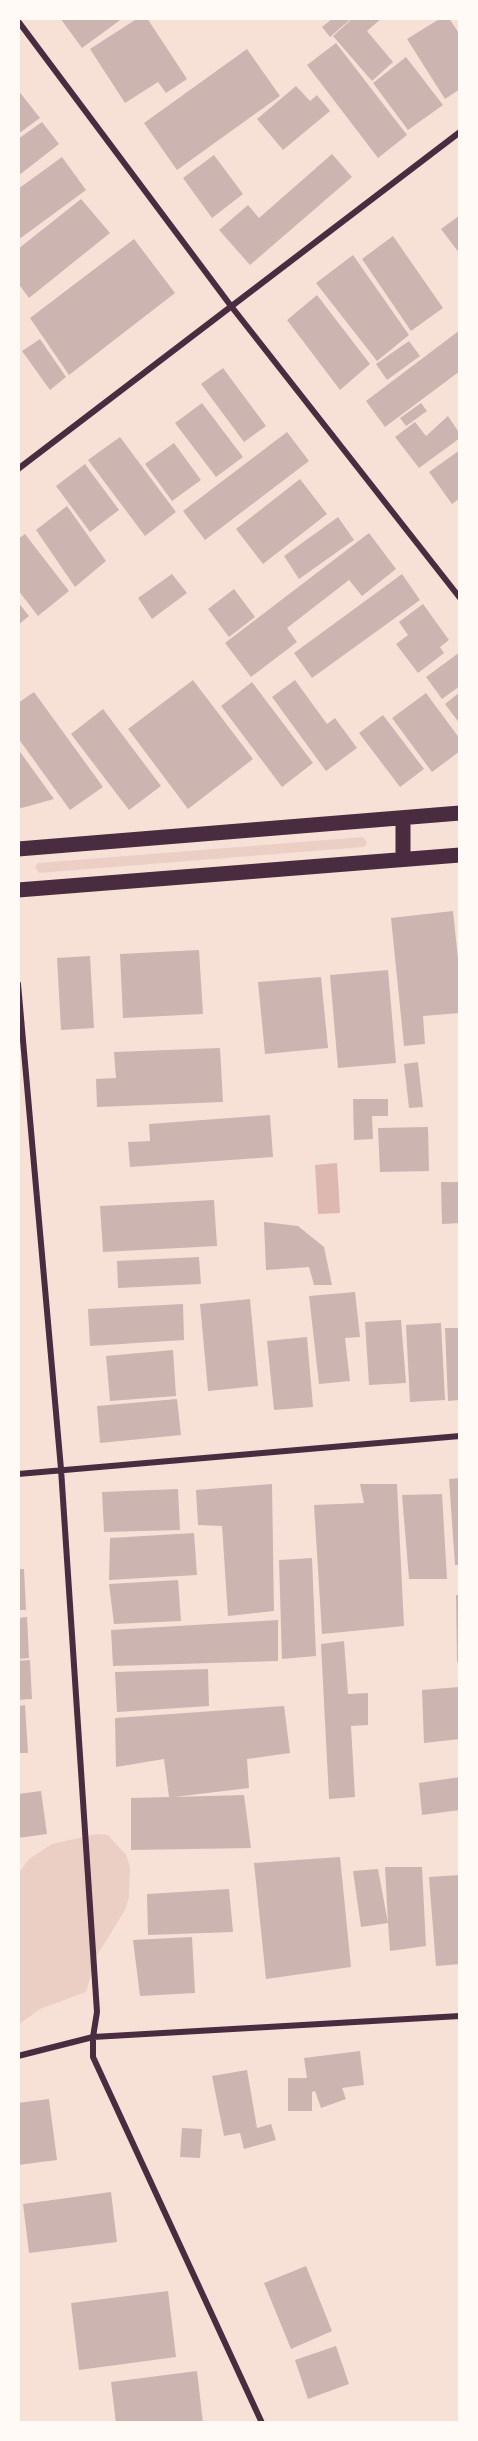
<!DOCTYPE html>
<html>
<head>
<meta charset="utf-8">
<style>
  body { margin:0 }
  #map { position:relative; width:478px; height:2441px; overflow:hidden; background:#f7e1d7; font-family:"Nunito Sans",sans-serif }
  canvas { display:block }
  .frame { position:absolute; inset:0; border:20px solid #fffaf5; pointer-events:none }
</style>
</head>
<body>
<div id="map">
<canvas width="478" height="2441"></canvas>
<div class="frame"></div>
</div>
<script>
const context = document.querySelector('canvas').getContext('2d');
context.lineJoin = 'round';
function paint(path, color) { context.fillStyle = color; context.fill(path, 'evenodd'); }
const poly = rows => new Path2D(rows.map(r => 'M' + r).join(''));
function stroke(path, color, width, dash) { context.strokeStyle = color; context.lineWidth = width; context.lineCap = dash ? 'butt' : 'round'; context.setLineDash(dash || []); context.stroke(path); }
const green = poly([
  [363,837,367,843,364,847,39,873,35,867,38,863],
  [96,1834,108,1835,126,1855,130,1867,129,1897,125,1910,96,1957,86,1992,40,2009,18,2025,18,1874,29,1859,52,1844]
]);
const water = poly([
  [337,1163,340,1213,318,1214,315,1165]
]);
const building = poly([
  [60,18,123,18,82,48],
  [138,18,147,18,187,79,166,93,158,82,125,103,90,49],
  [333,18,352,18,330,37,322,27],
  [353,18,382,18,367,31,393,62,372,81,333,36],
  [441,18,449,18,460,35,460,89,445,99,407,39],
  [336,43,407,135,378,158,307,65],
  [247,49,280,96,177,170,144,123],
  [406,57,443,105,408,130,373,83],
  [296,86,310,101,317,95,330,111,283,150,257,119],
  [18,90,40,118,18,134],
  [42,122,59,144,18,176,18,139],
  [332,154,352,177,250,265,219,230,248,205,259,218],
  [214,155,243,194,212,218,183,178],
  [62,157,86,190,18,240,18,189],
  [81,199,110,233,29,298,18,283,18,249],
  [460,215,460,254,441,229],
  [393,236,443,308,411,331,362,259],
  [134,239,175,293,69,375,30,318],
  [353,255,409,335,377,361,316,283],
  [317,295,370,364,340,390,287,320],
  [460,330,460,371,385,427,366,401],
  [40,339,66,377,50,390,22,351],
  [409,341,420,356,387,380,376,364],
  [223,368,266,426,244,442,201,384],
  [202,403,243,457,216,477,175,423],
  [421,403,427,411,406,426,400,418],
  [448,416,460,434,460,438,419,468,395,437,415,422,426,436],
  [287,432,309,461,205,540,183,511],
  [120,437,176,512,145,536,88,460],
  [174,443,201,480,172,501,145,464],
  [460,450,460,498,452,504,429,472],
  [85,464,119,510,90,532,56,486],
  [300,479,327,514,263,564,236,529],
  [67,506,106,561,75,587,36,530],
  [338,517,354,540,299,579,284,556],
  [369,533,396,569,362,596,349,580,287,628,297,642,251,677,225,643],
  [25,534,69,591,38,616,18,590,18,539],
  [172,574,187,593,152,619,138,598],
  [402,574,420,600,312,678,294,653],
  [234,589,255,617,229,637,208,609],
  [18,602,29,616,18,625],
  [423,604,449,640,440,647,444,653,418,673,396,644,408,635,399,622],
  [460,652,460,686,442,699,426,677],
  [193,680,253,759,188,809,128,729],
  [295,680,327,724,335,718,357,748,326,771,272,697],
  [252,682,313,763,282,787,221,706],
  [34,692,103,787,70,810,18,738,18,703],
  [460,692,460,724,445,704],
  [426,693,460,739,460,751,432,772,392,718],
  [103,709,161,786,129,810,71,734],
  [383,715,424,769,400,787,359,733],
  [18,749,54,799,18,809],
  [453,911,460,978,460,1013,423,1016,425,1044,404,1046,391,918],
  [199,950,203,1014,123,1018,120,954],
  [90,956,94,1028,61,1030,57,958],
  [388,970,396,1063,338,1068,330,975],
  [321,977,328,1048,265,1054,258,982],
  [220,1048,223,1102,97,1107,96,1079,116,1078,114,1052],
  [418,1062,423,1107,409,1108,404,1064],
  [353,1099,388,1099,388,1116,372,1116,373,1139,354,1140],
  [270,1115,273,1157,130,1167,128,1142,150,1141,149,1124],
  [428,1127,429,1171,380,1172,378,1128],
  [441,1182,460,1182,460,1223,442,1224],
  [214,1200,217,1246,103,1252,100,1206],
  [264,1222,298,1226,324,1247,332,1285,314,1285,309,1267,266,1270],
  [199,1257,201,1284,118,1288,117,1261],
  [355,1292,360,1337,345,1338,350,1381,319,1384,309,1296],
  [250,1299,258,1386,208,1391,200,1304],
  [183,1304,184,1340,90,1346,88,1309],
  [401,1320,406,1383,369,1385,365,1322],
  [441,1323,445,1400,410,1402,406,1325],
  [445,1328,460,1328,460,1400,448,1401],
  [307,1337,313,1407,274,1410,267,1341],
  [173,1350,176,1396,110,1401,106,1356],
  [177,1399,181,1435,100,1443,97,1406],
  [460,1478,460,1565,455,1565,449,1479],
  [272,1484,274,1611,228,1616,222,1526,198,1525,196,1490],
  [360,1484,397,1484,404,1626,322,1634,314,1505,364,1503],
  [178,1489,180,1530,104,1532,102,1492],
  [442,1494,447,1579,409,1579,402,1495],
  [194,1533,197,1575,109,1580,110,1538],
  [312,1558,316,1656,282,1659,279,1560],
  [18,1569,24,1569,26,1610,18,1610],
  [178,1580,181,1621,114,1624,109,1584],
  [456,1595,460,1595,460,1662,457,1662],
  [27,1617,29,1658,18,1659,18,1618],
  [278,1620,278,1661,113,1666,111,1630],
  [344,1641,348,1694,368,1693,368,1725,351,1726,355,1797,329,1799,321,1644],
  [30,1660,32,1699,18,1700,18,1661],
  [208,1669,209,1706,117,1712,115,1672],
  [459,1687,460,1739,424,1743,422,1690],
  [25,1705,28,1753,18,1753,18,1706],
  [284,1706,290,1753,247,1759,249,1788,174,1797,244,1795,251,1848,131,1850,131,1798,169,1797,164,1759,116,1767,115,1718],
  [460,1777,460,1810,422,1815,419,1783],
  [41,1791,47,1834,18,1838,18,1794],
  [340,1857,351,1967,266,1979,254,1863],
  [385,1867,422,1867,426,1946,390,1951,388,1923,361,1927,353,1871,378,1869,388,1923],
  [460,1875,460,1964,436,1966,429,1877],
  [229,1889,233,1932,148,1935,147,1894],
  [192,1937,195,1993,140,1996,133,1940],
  [360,2051,364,2085,342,2088,346,2099,321,2108,315,2091,312,2092,312,2111,288,2111,288,2078,307,2078,304,2058],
  [247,2070,257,2128,271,2124,276,2140,244,2149,240,2133,224,2136,212,2076],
  [49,2099,57,2160,18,2165,18,2103],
  [182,2128,202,2129,200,2158,180,2157],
  [111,2192,117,2242,29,2253,23,2204],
  [306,2266,332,2331,291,2349,264,2283],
  [168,2291,176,2357,79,2370,71,2303],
  [336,2346,349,2384,308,2399,295,2360],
  [197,2371,203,2423,116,2423,111,2382]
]);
const minor = poly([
  [18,21,231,306,460,598],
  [18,469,460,132],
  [18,984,61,1469,97,2012,93,2037,93,2057,262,2423],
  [18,1474,460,1436],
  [18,2056,93,2037,460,2016]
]);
const primary = poly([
  [403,818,403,859],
  [18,849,460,813],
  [18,890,460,855]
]);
paint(green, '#ebcfc5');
paint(water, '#dcb8b0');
paint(building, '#ccb4b1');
stroke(minor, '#4a2c40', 6);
stroke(primary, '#4a2c40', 15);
</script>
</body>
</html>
